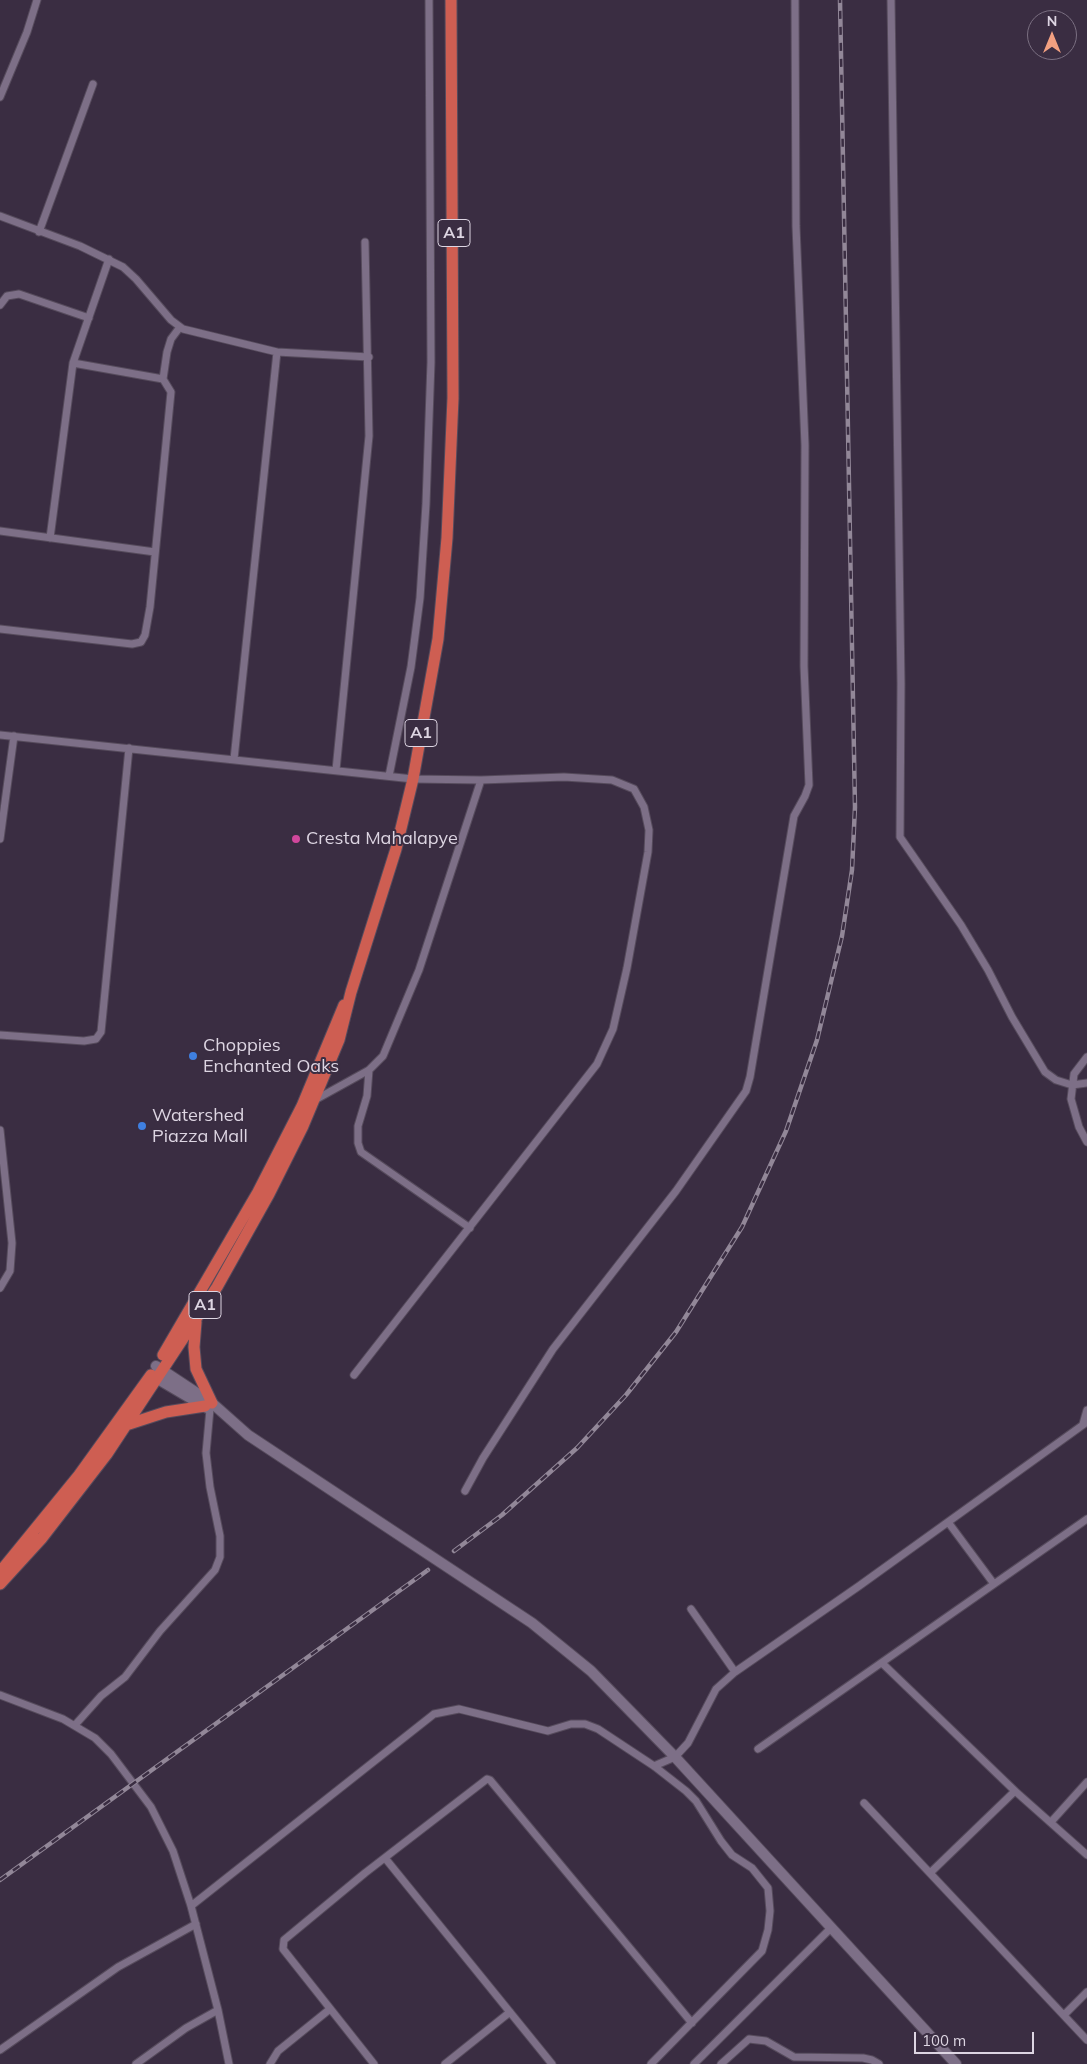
<!DOCTYPE html>
<html>
<head>
<meta charset="utf-8">
<style>
  body { margin:0 }
  #map { position:relative; width:1087px; height:2064px; overflow:hidden; background:#3a2d42; font-family:Mulish,sans-serif }
  canvas { display:block }
  .north { position:absolute; left:1027px; top:10px; width:50px; height:50px; box-sizing:border-box; background:#3a2d42; border:1px solid #7b7082; border-radius:50%; rotate:0deg; font-size:14px; font-weight:700; line-height:20px; text-align:center; color:#ddd5e2 }
  .north::after { content:''; display:block; margin:auto; width:18px; height:22px; background:#f2a081; clip-path:polygon(50% 0,100% 100%,50% 72%,0 100%) }
  .scale { position:absolute; left:914px; top:2032px; width:120px; height:22px; box-sizing:border-box; border:2px solid #ddd5e2; border-top:0; padding-left:6px; font-size:15px; line-height:18px; white-space:nowrap; color:#ddd5e2; -webkit-text-stroke:4px #3a2d42; paint-order:stroke }
</style>
</head>
<body>
<div id="map">
<canvas width="1087" height="2064"></canvas>
<div class="north">N</div>
<div class="scale">100 m</div>
</div>
<script>
const context = document.querySelector('canvas').getContext('2d');
context.lineJoin = 'round';
const poly = rows => new Path2D(rows.map(r => 'M' + r).join(''));
function stroke(path, color, width, dash) { context.strokeStyle = color; context.lineWidth = width; context.lineCap = dash ? 'butt' : 'round'; context.setLineDash(dash || []); context.stroke(path); }
function write(font, color, halo, rows, align = 'center') {
  context.font = font + ' Mulish,sans-serif'; context.lineWidth = 4; context.setLineDash([]); context.textBaseline = 'middle'; context.strokeStyle = halo; context.fillStyle = color; for (const [text, x, y, turn = 0] of rows) {
    context.save(); context.translate(x, y); context.rotate((+turn || 0) * Math.PI / 180); context.textAlign = isNaN(turn) ? turn : align; if (halo) context.strokeText(text, 0, 0); context.fillText(text, 0, 0); context.restore();
  }
}
const minor = poly([
  [891,0,901,683,900,837,961,925,988,970,1012,1017,1045,1072,1056,1080,1072,1085,1087,1083],
  [0,97,27,32,37,0],
  [0,216,80,246,123,267,136,279,171,320,183,329,277,352,369,357],
  [39,232,93,84],
  [0,305,7,296,19,294,89,318],
  [163,379,167,352,171,339,180,327],
  [0,531,155,552],
  [50,538,73,363,109,259],
  [0,629,132,644,141,642,145,635,150,607,171,392,163,379,73,363],
  [0,735,413,779,481,780,564,777,612,780,634,789,644,807,649,830,648,852,627,968,613,1029,597,1064,354,1375],
  [234,759,277,352],
  [336,770,369,436,365,242],
  [389,776,411,667,420,598,426,504,431,362,429,0],
  [0,839,14,736],
  [0,1035,84,1041,96,1039,101,1032,129,748],
  [1087,1057,1074,1074,1071,1099,1079,1127,1087,1142],
  [369,1070,367,1096,358,1126,358,1143,361,1152,470,1228],
  [313,1101,369,1070,383,1056,419,970,481,780],
  [0,1130,12,1243,10,1271,0,1288],
  [1083,1424,1087,1410],
  [465,1491,483,1458,553,1349,676,1191,746,1091,750,1077,794,816,805,796,809,785,804,666,805,445,796,226,795,0],
  [948,1522,994,1584],
  [691,1609,735,1672],
  [882,1663,1015,1791,1087,1855],
  [0,1695,63,1719,95,1738,111,1754,151,1807,173,1851,191,1906,218,2010,229,2064],
  [75,1725,101,1696,125,1677,160,1631,215,1570,220,1557,220,1536,210,1487,206,1453,210,1409],
  [758,1749,1087,1519],
  [654,1766,675,1757,688,1743,716,1689,735,1672,859,1586,1087,1422],
  [864,1803,1087,2040],
  [1051,1822,1087,1782],
  [385,1858,552,2064],
  [930,1873,1015,1791],
  [191,1906,434,1714,459,1709,548,1731,571,1724,585,1724,598,1729,654,1766,686,1791,696,1801,721,1841,732,1855,752,1868,768,1888,770,1911,768,1930,762,1951,651,2064],
  [1064,2015,1087,1992],
  [0,2050,118,1967,196,1924],
  [136,2064,186,2028,218,2010],
  [270,2064,278,2051,330,2009],
  [374,2064,283,1949,284,1940,365,1873,487,1779,490,1780,692,2023],
  [445,2064,510,2012],
  [694,2064,831,1928],
  [721,2064,749,2039,766,2041,794,2057,863,2058,872,2060,879,2064]
]);
const secondary = poly([
  [156,1366,212,1403,248,1435,532,1623,591,1671,675,1757,956,2064],
  [151,1375,207,1408]
]);
const trunk = poly([
  [196,1322,194,1347,196,1369,212,1403],
  [163,1355,258,1192,302,1106,344,1005],
  [126,1425,166,1412,205,1406],
  [0,1572,79,1475,151,1375],
  [0,1584,42,1538,107,1454,217,1287,269,1194,303,1126,339,1040,351,992,396,849,413,779,438,639,447,538,453,398,451,0]
]);
const rail = poly([
  [454,1551,502,1515,577,1448,626,1395,676,1332,742,1227,786,1131,817,1040,842,936,852,870,855,807,840,0],
  [0,1880,428,1570]
]);
const markers = [
  [296,839,5,"#d1479c"],
  [193,1056,5,"#3f7fe0"],
  [142,1126,5,"#3f7fe0"]
];
const shields = [
  [454,233,32],
  [421,733,32],
  [205,1305,32]
];
const shieldNames = [
  ["A1",454,233],
  ["A1",421,733],
  ["A1",205,1305]
];
const poiNames = [
  ["Cresta Mahalapye",306,839],
  ["Choppies",203,1046],
  ["Enchanted Oaks",203,1067],
  ["Watershed",152,1116],
  ["Piazza Mall",152,1137]
];
stroke(minor, '#564b5c', 9);
stroke(secondary, '#564b5c', 12);
stroke(trunk, '#564b5c', 13);
stroke(minor, '#7d6f87', 7);
stroke(secondary, '#7d6f87', 10);
stroke(trunk, '#ce5e52', 11);
stroke(rail, '#928798', 4.5);
stroke(rail, '#3a2d42', 2.5, [8]);
for (const [x, y, r, color] of markers) { const dot = new Path2D(); dot.arc(x, y, r, 0, 2 * Math.PI); context.fillStyle = color; context.fill(dot); stroke(dot, '#3a2d42', 2); }
for (const [x, y, w] of shields) { const box = new Path2D(); box.roundRect(x - w / 2, y - 13.5, w, 27, 4); context.fillStyle = '#3a2d42'; context.fill(box); stroke(box, '#ddd5e2', 1); }
write('bold 16px', '#ddd5e2', null, shieldNames);
write('18px', '#ddd5e2', '#3a2d42', poiNames, 'left');
</script>
</body>
</html>
